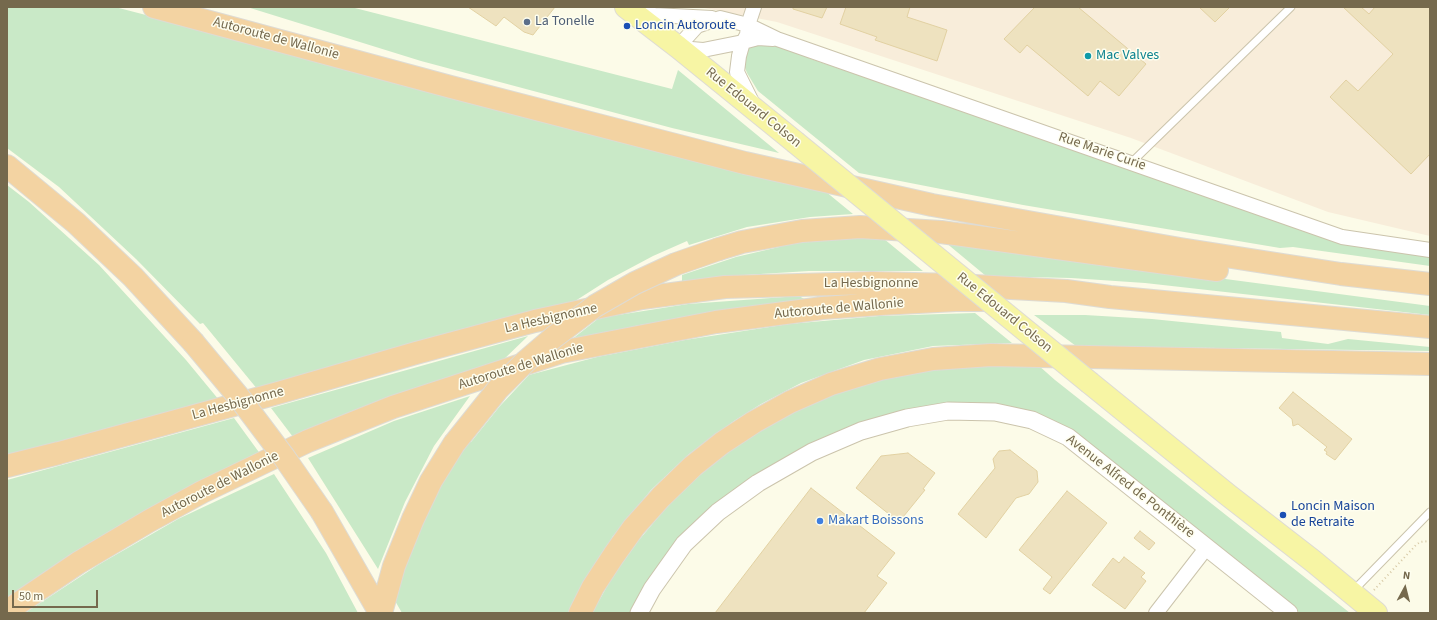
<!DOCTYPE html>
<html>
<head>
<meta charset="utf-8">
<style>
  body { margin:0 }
  #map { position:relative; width:1437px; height:620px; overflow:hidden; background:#fcfbe8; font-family:"Source Sans 3",sans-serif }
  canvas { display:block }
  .frame { position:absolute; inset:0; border:8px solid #75694d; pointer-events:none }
  .north { position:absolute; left:1385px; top:568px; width:40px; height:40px; -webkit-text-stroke:3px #fefeef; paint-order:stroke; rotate:7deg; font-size:11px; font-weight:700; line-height:16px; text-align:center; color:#75694d }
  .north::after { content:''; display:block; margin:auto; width:14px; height:18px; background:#75694d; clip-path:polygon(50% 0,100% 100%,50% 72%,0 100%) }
  .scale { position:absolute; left:12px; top:590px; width:86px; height:18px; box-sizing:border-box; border:2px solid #75694d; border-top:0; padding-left:5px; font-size:12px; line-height:14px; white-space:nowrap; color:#75694d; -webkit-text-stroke:3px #fefeef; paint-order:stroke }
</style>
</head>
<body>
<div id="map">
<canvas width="1437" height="620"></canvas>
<div class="frame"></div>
<div class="north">N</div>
<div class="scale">50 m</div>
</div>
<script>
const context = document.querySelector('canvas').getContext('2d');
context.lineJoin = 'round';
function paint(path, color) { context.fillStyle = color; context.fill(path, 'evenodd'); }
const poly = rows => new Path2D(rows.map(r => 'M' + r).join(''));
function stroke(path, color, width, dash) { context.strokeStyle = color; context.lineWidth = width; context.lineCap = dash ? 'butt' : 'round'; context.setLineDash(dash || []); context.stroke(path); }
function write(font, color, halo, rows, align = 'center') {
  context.font = font + ' "Source Sans 3",sans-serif'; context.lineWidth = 3; context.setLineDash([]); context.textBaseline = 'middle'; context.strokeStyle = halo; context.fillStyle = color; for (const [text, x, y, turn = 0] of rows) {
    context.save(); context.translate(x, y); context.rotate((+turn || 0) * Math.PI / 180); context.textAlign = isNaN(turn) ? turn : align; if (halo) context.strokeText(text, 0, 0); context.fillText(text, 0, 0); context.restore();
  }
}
const commercial = poly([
  [699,7,1430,7,1430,236,1328,212,1131,138,777,22]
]);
const green = poly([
  [7,7,115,7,825,191,853,214,810,217,747,227,689,245,687,241,653,256,608,280,572,303,258,390,203,323,200,324,136,259,59,187,7,148],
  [247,7,351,7,672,89,678,70,779,153,672,128,421,61],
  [771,41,811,59,1127,167,1430,256,1430,266,1293,247,1280,248,1023,205,859,173,758,91,747,73,743,62,745,52,752,43],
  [7,185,29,202,99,265,186,360,219,400,7,457],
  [878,234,923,271,809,271,728,276,682,281,682,275,736,257,779,247,780,243],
  [945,242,1430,306,1430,315,1145,283,1071,278,986,276],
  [799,296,806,300,732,309,640,325,571,340,599,318,688,304],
  [975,313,1012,343,933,346,864,360,801,383,761,404,734,421,689,454,651,490,613,536,581,589,569,613,402,613,394,599,415,539,437,489,465,442,471,442,500,406,529,375,597,357,685,340,789,324,879,316],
  [1034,315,1085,315,1152,319,1281,332,1282,338,1328,344,1348,339,1430,347,1430,351,1076,346],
  [528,336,500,363,293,437,271,408],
  [1038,365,1055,380,1350,613,1300,613,1074,435,1046,420,920,411,723,498,632,613,592,613,613,576,639,540,671,502,705,470,753,434,805,405,857,386,914,372,968,366],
  [470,396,434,446,405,502,378,569,308,458,394,421],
  [234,418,261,455,7,600,7,480],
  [274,474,326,553,358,613,25,613,98,565,178,519]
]);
const building = poly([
  [468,7,555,7,533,35,524,32,504,17,496,26,468,7],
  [793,7,827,7,822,18,793,9,793,7],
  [846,7,910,7,907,17,947,30,937,61,875,40,877,37,840,24,846,7],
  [1035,7,1078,7,1146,64,1119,96,1100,81,1088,96,1027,45,1020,53,1004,39,1035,7],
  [1199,7,1230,7,1215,22,1199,7],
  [1343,7,1361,7,1369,14,1375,7,1430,7,1430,154,1411,174,1330,97,1346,80,1358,91,1393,54,1343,7],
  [1293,392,1352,439,1335,460,1326,454,1327,452,1324,450,1327,447,1298,424,1293,426,1292,419,1279,408,1293,392],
  [1010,450,1037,471,1038,482,1029,494,1016,498,986,538,958,514,995,468,993,459,999,451,1010,450],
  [908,453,935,473,923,489,925,490,899,522,856,488,881,456,908,453],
  [811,488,895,553,877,576,887,583,864,613,715,613,811,488],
  [1067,491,1107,523,1050,594,1043,589,1052,577,1019,550,1067,491],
  [1140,531,1155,543,1149,550,1134,538,1140,531],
  [1124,557,1145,573,1141,577,1146,581,1125,609,1092,585,1113,558,1119,563,1124,557]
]);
const path = poly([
  [1374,590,1416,545,1420,542,1430,541]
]);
const service = poly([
  [1132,162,1291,7],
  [1353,591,1430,512]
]);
const minor = poly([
  [636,8,654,15,712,18],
  [678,47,697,26,720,18,748,25,777,39,1342,237,1430,250],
  [680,48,703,50,743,42,747,35,748,25,754,7],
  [753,104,737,72,739,56,743,42,758,38,773,39],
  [1156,613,1207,547]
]);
const tertiary = poly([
  [639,613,652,589,684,544,718,512,758,483,812,452,861,431,907,418,948,411,995,412,1032,420,1068,437,1289,613]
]);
const primary = poly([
  [626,7,678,47,795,142],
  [1090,383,1228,495,1313,561,1376,613]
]);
const motorway = poly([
  [154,7,451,87,745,163,932,205,1180,249,1341,274,1430,284],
  [7,166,76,223,133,277,193,342],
  [719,249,742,242,802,231,860,227,941,232,1217,270],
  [7,466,59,453,278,393,416,353,535,321,642,298,725,287,872,283,956,285,1066,291,1110,297,1430,327],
  [322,512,380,613],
  [7,611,78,563,149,521,202,492,308,441,393,407,561,352,716,322,823,308,880,304,956,300,985,300],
  [381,613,394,566,413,519,431,481,454,444],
  [580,613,593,587,614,555,634,527,661,497,693,466,722,443,754,422,790,402,831,384,880,369,933,359,991,355,1430,364]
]);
const primaryBridge = poly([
  [795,142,1090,383]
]);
const motorwayBridge = poly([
  [193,342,238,396,284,457,322,512],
  [454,444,498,389,526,361,554,337,595,306,635,283,676,264,719,249]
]);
const markers = [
  [527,22,4,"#5c6f8a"],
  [627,26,4,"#1a4fb4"],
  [1088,56,4,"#0f9aa8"],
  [1283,515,4,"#1a4fb4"],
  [820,521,4,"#3f7fe0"]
];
const serviceNames = [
  ["La Tonelle",535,22]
];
const transitNames = [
  ["Loncin Autoroute",635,26],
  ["Loncin Maison",1291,507],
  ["de Retraite",1291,523]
];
const streetNames = [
  ["Autoroute de Wallonie",276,39,15],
  ["Rue Edouard Colson",753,108,39],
  ["Rue Marie Curie",1102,152,19],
  ["La Hesbignonne",871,284],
  ["Autoroute de Wallonie",839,309,-5],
  ["Rue Edouard Colson",1004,313,39],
  ["La Hesbignonne",551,319,-13],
  ["Autoroute de Wallonie",521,367,-17],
  ["La Hesbignonne",238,404,-15],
  ["Autoroute de Wallonie",220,485,-27],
  ["Avenue Alfred de Ponthière",1130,487,38]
];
const cultureNames = [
  ["Mac Valves",1096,56]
];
const shopNames = [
  ["Makart Boissons",828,521]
];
paint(commercial, '#f8edda');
paint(green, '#c9e9c7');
paint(building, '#eee2bf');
stroke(building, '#e2d1a2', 1);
stroke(service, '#cbc4ac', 9);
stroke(minor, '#cbc4ac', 16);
stroke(tertiary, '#cbc4ac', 19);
stroke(primary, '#dedbd4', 24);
stroke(motorway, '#dedbd4', 24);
stroke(path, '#d6c8a4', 2, [1, 3]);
stroke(service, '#fff', 7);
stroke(minor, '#fff', 14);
stroke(tertiary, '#fff', 17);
stroke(primary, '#f7f5a4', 22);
stroke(motorway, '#f3d3a2', 22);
stroke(primaryBridge, '#dedbd4', 24, []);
stroke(motorwayBridge, '#dedbd4', 24, []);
stroke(primaryBridge, '#f7f5a4', 22);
stroke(motorwayBridge, '#f3d3a2', 22);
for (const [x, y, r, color] of markers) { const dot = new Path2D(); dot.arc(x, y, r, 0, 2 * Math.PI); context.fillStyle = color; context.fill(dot); stroke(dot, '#fefeef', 1.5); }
write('14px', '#4e5e75', '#fefeef', serviceNames, 'left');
write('14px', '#164399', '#fefeef', transitNames, 'left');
write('14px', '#75694d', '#fefeef', streetNames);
write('14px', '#0d838f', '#fefeef', cultureNames, 'left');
write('14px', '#366cbe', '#fefeef', shopNames, 'left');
</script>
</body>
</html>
